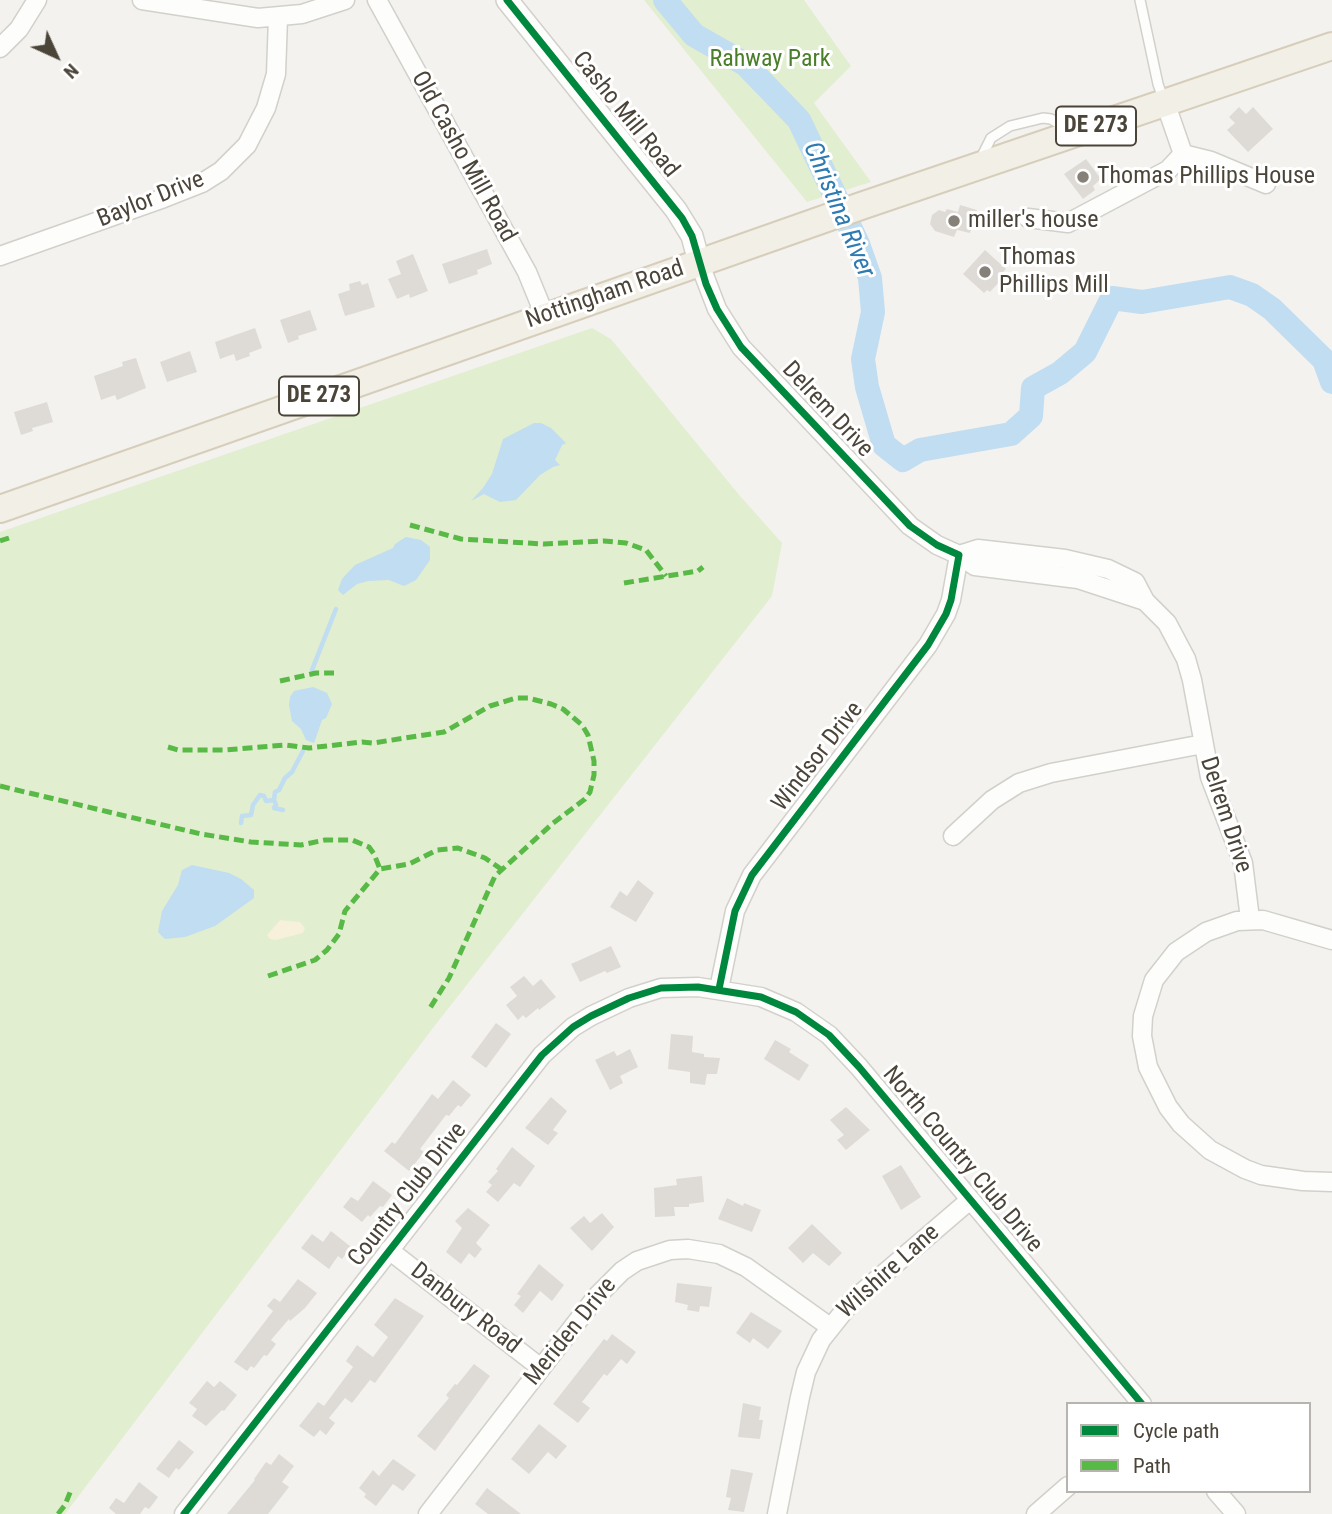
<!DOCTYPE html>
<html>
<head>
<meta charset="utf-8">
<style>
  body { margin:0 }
  #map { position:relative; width:1332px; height:1514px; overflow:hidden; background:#f4f2ee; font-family:"Roboto Condensed",sans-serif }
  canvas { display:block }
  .legend { position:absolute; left:1066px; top:1402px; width:245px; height:91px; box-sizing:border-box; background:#fff; border:2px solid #b7b4b0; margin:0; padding:9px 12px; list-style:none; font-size:21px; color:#4b4439 }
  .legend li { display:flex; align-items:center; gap:14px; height:35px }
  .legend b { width:35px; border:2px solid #b7b4b0 }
  .north { position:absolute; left:21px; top:21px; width:70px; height:70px; -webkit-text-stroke:5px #fff; paint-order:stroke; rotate:135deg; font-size:19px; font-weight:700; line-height:28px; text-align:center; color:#4b4439 }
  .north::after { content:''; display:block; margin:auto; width:24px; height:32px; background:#4b4439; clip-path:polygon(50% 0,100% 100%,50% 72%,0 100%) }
</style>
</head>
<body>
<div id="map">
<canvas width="1332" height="1514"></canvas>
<ul class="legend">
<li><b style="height:9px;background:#00873e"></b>Cycle path</li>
<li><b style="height:9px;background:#58b947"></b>Path</li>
</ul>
<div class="north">N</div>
</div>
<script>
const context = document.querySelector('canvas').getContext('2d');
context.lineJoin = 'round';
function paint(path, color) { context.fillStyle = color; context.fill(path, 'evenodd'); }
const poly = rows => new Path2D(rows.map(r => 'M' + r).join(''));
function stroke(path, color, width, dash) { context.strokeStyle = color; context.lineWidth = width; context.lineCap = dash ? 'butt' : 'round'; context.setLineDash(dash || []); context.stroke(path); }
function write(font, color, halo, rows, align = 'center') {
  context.font = font + ' "Roboto Condensed",sans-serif'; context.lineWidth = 6; context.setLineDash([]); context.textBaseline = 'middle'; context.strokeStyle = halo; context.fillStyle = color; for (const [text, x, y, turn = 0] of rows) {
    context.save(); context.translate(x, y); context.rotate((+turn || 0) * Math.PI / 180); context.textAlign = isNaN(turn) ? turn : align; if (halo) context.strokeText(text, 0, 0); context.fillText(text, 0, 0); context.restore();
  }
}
const green = poly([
  [644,0,804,0,851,66,814,103,871,182,807,202],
  [592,328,611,339,740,496,782,543,772,596,436,1024,65,1514,0,1514,0,532]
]);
const sand = poly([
  [280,920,300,922,305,928,303,933,276,940,270,939,267,935]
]);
const water = poly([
  [534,423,541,423,551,428,566,443,562,445,555,460,560,465,553,467,540,475,516,500,500,502,484,494,471,501,483,488,492,474,503,439],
  [406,537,421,540,430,547,430,560,416,580,404,586,389,580,368,581,357,584,343,595,338,590,342,579,355,565,393,548,395,544],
  [313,687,327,693,332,704,326,718,322,720,314,743,306,740,301,729,292,721,289,705,290,697,294,691],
  [192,865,229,873,241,879,254,890,254,898,215,926,185,937,165,939,158,932,162,911,178,885,182,870]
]);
const stream = poly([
  [312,670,336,609],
  [283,810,274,808,276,805,274,800,275,792,279,790,285,778,292,772,303,751],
  [241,823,242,816,251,815,253,805,260,795,264,796,266,801,274,800]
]);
const river = poly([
  [665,0,694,35,745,64,799,120,858,244,870,278,873,312,863,359,867,387,884,445,903,460,920,450,1011,434,1031,416,1033,388,1060,373,1085,352,1112,298,1142,302,1230,287,1252,295,1272,309,1324,360,1332,382]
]);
const building = poly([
  [1239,107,1246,114,1253,107,1273,129,1248,152,1227,130,1235,123,1229,117],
  [1086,159,1101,179,1093,186,1095,190,1083,199,1064,174],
  [960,205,977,210,970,233,957,230,954,237,935,231,930,224,932,215,939,210,945,212,947,209,958,212],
  [487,249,492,264,477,270,478,274,449,284,442,264],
  [985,250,1006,269,998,277,1001,280,990,292,987,290,984,293,963,274],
  [413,254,428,291,410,298,409,294,397,299,388,279,401,274,396,261],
  [360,281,362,285,368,283,375,307,345,316,338,294,350,290,349,284],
  [310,310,317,330,298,336,299,339,288,343,280,320],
  [255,328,262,348,249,353,250,356,236,361,234,354,220,359,215,342],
  [190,351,197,372,167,382,160,362],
  [136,358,146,388,117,400,115,395,101,400,94,376,123,366,122,362],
  [47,402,53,422,32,428,33,431,21,435,14,412],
  [638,880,654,893,636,922,610,907,620,891,627,896],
  [611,946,621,967,607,973,605,971,580,982,571,964],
  [524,976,533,986,541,979,556,997,539,1010,538,1008,526,1018,523,1015,518,1020,506,1005,517,996,510,987],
  [496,1023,511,1034,486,1068,471,1057],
  [671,1034,693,1036,692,1052,704,1054,704,1057,720,1058,717,1074,707,1074,705,1085,690,1083,690,1072,668,1069],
  [775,1040,791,1049,789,1052,809,1065,799,1081,764,1059],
  [630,1049,638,1067,620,1076,623,1083,610,1090,595,1060,614,1051,617,1056],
  [453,1080,471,1095,461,1107,458,1105,449,1116,446,1115,420,1149,424,1152,409,1171,384,1151,392,1142,395,1144,432,1094,438,1099],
  [551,1097,567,1111,553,1130,558,1133,548,1145,525,1128],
  [846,1107,870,1130,846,1150,837,1140,844,1135,830,1120],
  [512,1147,535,1166,520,1187,514,1183,498,1202,486,1192,492,1185,488,1182,498,1171,496,1169],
  [901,1165,921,1197,901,1210,882,1176],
  [702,1176,704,1202,689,1204,689,1207,674,1207,675,1216,655,1217,654,1188,677,1185,676,1179],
  [373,1181,392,1195,383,1207,380,1206,370,1217,368,1215,362,1222,343,1207,351,1197,358,1201],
  [727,1198,743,1206,744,1203,761,1210,752,1232,718,1219],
  [468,1208,490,1225,476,1243,482,1249,475,1258,469,1253,461,1264,446,1252,462,1228,455,1221],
  [602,1213,614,1227,592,1251,570,1228,584,1216,590,1223],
  [812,1224,842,1253,829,1266,813,1253,803,1263,788,1248],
  [331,1231,351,1247,342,1259,338,1256,329,1269,301,1248,312,1234,323,1242],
  [539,1264,564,1285,552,1301,540,1291,523,1313,514,1305,521,1296,517,1294],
  [298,1279,317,1293,305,1308,290,1321,289,1319,271,1340,276,1344,267,1356,264,1355,254,1368,251,1366,247,1371,234,1362,273,1311,267,1306,274,1298,280,1302],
  [677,1283,712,1287,709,1307,700,1306,699,1312,687,1310,688,1305,675,1302],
  [395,1298,424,1316,375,1383,370,1380,352,1403,345,1398,329,1418,335,1423,326,1435,320,1430,314,1437,299,1426,318,1402,324,1406,353,1367,346,1361,357,1345,373,1357,388,1337,374,1325],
  [751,1312,782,1331,768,1349,753,1338,750,1343,736,1333],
  [612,1334,636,1352,627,1364,621,1359,607,1376,604,1374,582,1402,590,1408,578,1423,553,1404,604,1339,607,1341],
  [474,1364,490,1376,435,1451,417,1436,449,1398,446,1395,455,1384,457,1385],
  [207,1381,214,1387,220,1381,237,1395,224,1411,222,1410,206,1426,192,1416,197,1409,189,1403],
  [743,1403,761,1407,759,1420,763,1420,760,1439,738,1437],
  [539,1424,567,1446,556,1459,548,1452,529,1474,511,1459],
  [179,1440,194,1452,179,1470,176,1468,169,1478,156,1469],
  [279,1454,294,1466,282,1482,289,1487,268,1514,227,1514,255,1480,254,1479,266,1462,271,1465],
  [393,1459,416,1475,403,1491,393,1484,376,1506,364,1497,366,1494,359,1488,373,1470,379,1476],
  [731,1469,753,1473,744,1512,728,1510,731,1498,726,1497],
  [139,1482,158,1497,149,1509,145,1507,140,1514,116,1514,109,1508,116,1498,124,1503],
  [487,1488,521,1514,488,1514,475,1504]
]);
const service = poly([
  [1140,0,1158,84,1164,101],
  [980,160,991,138,1010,126,1043,118,1051,119,1070,130]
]);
const minor = poly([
  [142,0,258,18,302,14,345,0],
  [377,0,527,272,545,316],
  [0,48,19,29,37,0],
  [1183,154,1211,161,1266,184],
  [1028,218,1068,223,1168,170,1183,154,1165,102],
  [0,256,164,198,202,183,221,171,247,145,266,108,276,74,278,18],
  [699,262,717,309,741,347,910,526,937,545,959,555,951,600,946,614,928,645,752,875,735,911,719,989],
  [978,549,1065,559,1108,569,1135,582,1145,601,1078,579,975,566,959,555,978,549],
  [1145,601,1167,623,1186,659,1192,680,1210,777,1243,863,1250,919],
  [953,836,992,800,1019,783,1051,773,1203,744],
  [1332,940,1263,920,1237,921,1206,932,1176,952,1154,980,1143,1016,1142,1036,1148,1067,1168,1107,1181,1124,1210,1150,1245,1169,1261,1175,1303,1181,1332,1182],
  [389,1250,541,1368],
  [1216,1491,1236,1514],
  [184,1514,542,1055,573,1027,591,1016,629,998,661,988,698,987,761,997,796,1012,829,1035,859,1067,1142,1404],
  [428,1514,597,1296,622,1271,637,1261,670,1250,688,1249,719,1254,746,1267,830,1327],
  [777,1514,800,1397,806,1372,821,1340,852,1301,970,1200],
  [1036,1514,1068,1486]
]);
const tertiary = poly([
  [507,0,676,210,692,236,699,262]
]);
const primary = poly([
  [0,509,861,206,1332,46]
]);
const quiet = poly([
  [410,525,461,539,544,544,604,541,626,543,646,550,666,576],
  [0,541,9,538],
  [624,583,698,571,703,567],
  [280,681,316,673,334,673],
  [168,747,178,750,225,750,286,745,309,748,362,742,373,743,444,732,490,706,516,698,528,698,551,704,563,709,582,725,588,735,594,761,594,775,590,792,585,799,552,824,495,876,449,978,428,1011],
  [0,786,201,834,251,842,301,845,325,840,352,840,369,847,374,854,380,869],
  [268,976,315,960,327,950,339,934,345,911,380,869,409,864,437,850,458,848,485,858,501,869],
  [58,1514,65,1505,71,1490]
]);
const cycleway = poly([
  [507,0,682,218,692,236,706,284,717,309,741,347,910,526,937,545,959,555,951,600,946,614,928,645,752,875,735,911,719,989],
  [184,1514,542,1055,573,1027,591,1016,629,998,661,988,698,987,761,997,796,1012,829,1035,859,1067,1142,1404]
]);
const markers = [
  [1083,177,7,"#868178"],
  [954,221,7,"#868178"],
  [985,272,7,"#868178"]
];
const shields = [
  [1096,126,80],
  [319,396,80]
];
const shieldNames = [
  ["DE 273",1096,126],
  ["DE 273",319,396]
];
const parkNames = [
  ["Rahway Park",770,60]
];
const streetNames = [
  ["Casho Mill Road",625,115,51],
  ["Old Casho Mill Road",463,157,61],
  ["Baylor Drive",151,200,-22],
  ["Nottingham Road",605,295,-19],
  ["Delrem Drive",827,410,47],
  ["Windsor Drive",818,757,-52],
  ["Delrem Drive",1225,815,72],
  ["North Country Club Drive",962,1160,50],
  ["Country Club Drive",408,1195,-52],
  ["Wilshire Lane",889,1272,-42],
  ["Danbury Road",465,1309,38],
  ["Meriden Drive",571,1332,-51]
];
const poiNames = [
  ["Thomas Phillips House",1097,177],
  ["miller's house",968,221],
  ["Thomas",999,258],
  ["Phillips Mill",999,286]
];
const waterNames = [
  ["Christina River",838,210,67]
];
paint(green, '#e1eecf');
paint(sand, '#f7f0da');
paint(water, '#c0ddf1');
stroke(stream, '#c0ddf1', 4.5);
stroke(river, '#c0ddf1', 24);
paint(building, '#dedbd6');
stroke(service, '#d2d0cb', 12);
stroke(minor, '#d2d0cb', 21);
stroke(tertiary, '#d2d0cb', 24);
stroke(primary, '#d6cebb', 30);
stroke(service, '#fdfdfc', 9);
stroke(minor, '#fdfdfc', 18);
stroke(tertiary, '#fdfdfc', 21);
stroke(primary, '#f2efe6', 26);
stroke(quiet, '#58b947', 5, [10, 5]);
stroke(cycleway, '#00873e', 7);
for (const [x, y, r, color] of markers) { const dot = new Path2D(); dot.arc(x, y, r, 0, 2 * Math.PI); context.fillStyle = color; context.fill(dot); stroke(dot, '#fff', 2.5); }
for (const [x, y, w] of shields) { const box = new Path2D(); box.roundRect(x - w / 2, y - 19.5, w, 39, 5); context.fillStyle = '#fff'; context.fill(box); stroke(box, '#4b4439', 2); }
write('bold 23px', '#4b4439', null, shieldNames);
write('24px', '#4a7f2a', '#fff', parkNames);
write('24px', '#4b4439', '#fff', streetNames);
write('24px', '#4b4439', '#fff', poiNames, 'left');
write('italic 26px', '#2e7ab2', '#fff', waterNames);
</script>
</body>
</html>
